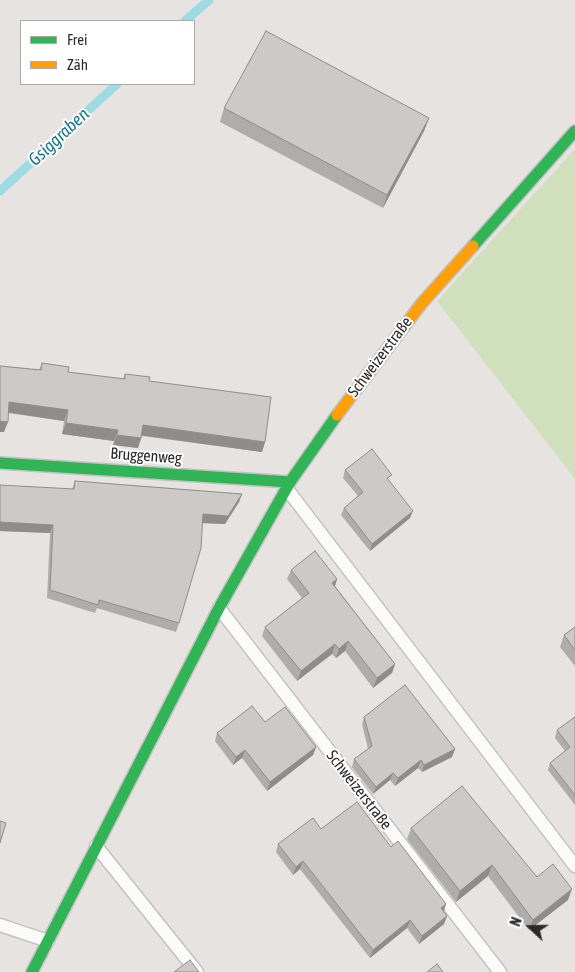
<!DOCTYPE html>
<html>
<head>
<meta charset="utf-8">
<style>
  body { margin:0 }
  #map { position:relative; width:575px; height:972px; overflow:hidden; background:#e7e3e0; font-family:"Asap Condensed",sans-serif }
  canvas { display:block }
  .legend { position:absolute; left:20px; top:20px; width:175px; height:65px; box-sizing:border-box; background:#fff; border:1px solid #aaa; margin:0; padding:6px 9px; list-style:none; font-size:15px; color:#2a2a2a }
  .legend li { display:flex; align-items:center; gap:10px; height:25px }
  .legend b { width:25px; border:1px solid #aaa }
  .north { position:absolute; left:505px; top:902px; width:50px; height:50px; -webkit-text-stroke:4px #fff; paint-order:stroke; rotate:291deg; font-size:14px; font-weight:700; line-height:20px; text-align:center; color:#2a2a2a }
  .north::after { content:''; display:block; margin:auto; width:18px; height:22px; background:#2a2a2a; clip-path:polygon(50% 0,100% 100%,50% 72%,0 100%) }
</style>
</head>
<body>
<div id="map">
<canvas width="575" height="972"></canvas>
<ul class="legend">
<li><b style="height:6px;background:#30b455"></b>Frei</li>
<li><b style="height:6px;background:#ff9f0a"></b>Zäh</li>
</ul>
<div class="north">N</div>
</div>
<script>
const context = document.querySelector('canvas').getContext('2d');
context.lineJoin = 'round';
function paint(path, color) { context.fillStyle = color; context.fill(path, 'evenodd'); }
const poly = rows => new Path2D(rows.map(r => 'M' + r).join(''));
function stroke(path, color, width, dash) { context.strokeStyle = color; context.lineWidth = width; context.lineCap = dash ? 'butt' : 'round'; context.setLineDash(dash || []); context.stroke(path); }
function write(font, color, halo, rows, align = 'center') {
  context.font = font + ' "Asap Condensed",sans-serif'; context.lineWidth = 4; context.setLineDash([]); context.textBaseline = 'middle'; context.strokeStyle = halo; context.fillStyle = color; for (const [text, x, y, turn = 0] of rows) {
    context.save(); context.translate(x, y); context.rotate((+turn || 0) * Math.PI / 180); context.textAlign = isNaN(turn) ? turn : align; if (halo) context.strokeText(text, 0, 0); context.fillText(text, 0, 0); context.restore();
  }
}
const green = poly([
  [575,149,575,479,437,301]
]);
const stream = poly([
  [185,21,209,0],
  [0,191,117,84]
]);
const lane = poly([
  [287,489,575,866],
  [219,608,500,972],
  [96,846,197,972],
  [0,925,48,941]
]);
const fast = poly([
  [473,246,575,131],
  [0,463,290,482],
  [32,972,219,608,290,482,337,415]
]);
const slow = poly([
  [337,415,422,303,473,246]
]);
const wall = poly([
  [224,108,429,118,424,131,383,208,220,122],
  [42,363,68,372,123,379,125,374,149,381,265,442,262,452,142,436,138,448,113,445,114,441,62,434,64,421,8,413,4,432,0,366,39,370],
  [345,470,389,481,410,518,370,551,341,515,344,508,358,496,343,478],
  [75,481,242,494,239,502,225,524,202,523,179,623,176,632,97,608,95,613,47,598,50,533,0,531,72,489],
  [291,570,337,579,335,586,395,664,392,673,373,688,345,651,336,658,332,654,297,681,262,636,265,627,302,598,287,579],
  [575,627,575,666,560,647,564,635],
  [364,717,455,749,452,757,422,772,418,768,395,786,390,780,373,794,352,767,354,759,368,749,362,724],
  [575,717,575,805,548,770,550,763,565,751,555,738,557,730],
  [265,722,316,747,313,755,267,791,242,758,233,765,215,741,217,733],
  [411,828,537,877,568,900,529,930,488,876,456,902,407,839],
  [321,829,391,847,446,904,444,912,447,916,444,924,419,944,407,928,370,958,300,869,293,875,276,852,278,844]
]);
const shadedWall = poly([
  [429,118,424,131,383,208,387,195],
  [9,402,68,410,64,421,5,412],
  [0,421,8,422,4,432,0,432],
  [66,423,118,430,114,441,62,434],
  [143,425,265,442,262,452,139,435],
  [117,435,141,438,138,448,113,445],
  [242,494,239,502,225,524,200,523,203,514],
  [413,511,410,518,370,551,372,544],
  [0,522,53,525,50,533,0,531],
  [337,579,334,589,332,583],
  [348,641,345,651,336,658,339,649],
  [335,644,332,654,297,681,301,671],
  [395,664,392,673,373,688,377,678],
  [316,747,313,755,267,791,270,782],
  [455,749,452,757,422,772,424,765],
  [245,750,242,758,233,765,236,757],
  [421,760,418,768,395,786,398,778],
  [393,773,390,780,373,794,376,787],
  [303,861,300,869,293,875,296,867],
  [492,865,488,876,456,902,460,891],
  [572,889,568,900,529,930,533,920],
  [446,904,443,912,441,908],
  [447,916,444,924,419,944,422,936],
  [410,920,407,928,370,958,373,950]
]);
const building = poly([
  [266,31,429,118,387,195,224,108,266,31],
  [42,363,69,367,68,372,125,379,125,374,150,377,149,381,271,397,265,442,143,425,141,438,117,435,118,430,66,423,68,410,9,402,8,422,0,421,0,366,41,370,42,363],
  [372,449,392,475,387,478,413,511,372,544,344,508,363,492,345,470,372,449],
  [75,481,242,494,228,516,203,514,201,548,179,623,99,600,98,605,50,590,53,525,0,522,0,485,74,489,75,481],
  [315,551,337,579,332,583,395,664,377,678,348,641,339,649,335,644,301,671,265,627,309,593,291,570,315,551],
  [575,627,575,650,564,635,575,627],
  [405,685,455,749,424,765,421,760,398,778,393,773,376,787,354,759,372,746,364,717,405,685],
  [252,706,265,722,285,707,316,747,270,782,245,750,236,757,217,733,252,706],
  [575,717,575,795,550,763,570,747,557,730,575,717],
  [462,786,537,877,553,864,572,889,533,920,492,865,460,891,411,828,462,786],
  [357,802,391,847,398,841,446,904,441,908,447,916,422,936,410,920,373,950,303,861,296,867,278,844,313,818,321,829,357,802],
  [0,821,6,823,0,843,0,821],
  [190,960,199,972,174,972,190,960],
  [437,964,443,972,427,972,437,964]
]);
const streetNames = [
  ["Schweizerstraße",380,357,-53],
  ["Bruggenweg",146,456,4],
  ["Schweizerstraße",359,790,52]
];
const waterNames = [
  ["Gsiggraben",59,137,-43]
];
paint(green, '#d0dfbc');
stroke(stream, '#9bdbe1', 9);
stroke(lane, '#c2c1c1', 15);
stroke(fast, '#c2c1c1', 14);
stroke(slow, '#c2c1c1', 14);
stroke(lane, '#fbfbfa', 12);
stroke(fast, '#30b455', 11);
stroke(slow, '#ff9f0a', 11);
paint(wall, '#afadab');
paint(shadedWall, '#8f8d8b');
paint(building, '#ccc9c7');
stroke(building, '#8f8d8b', 1);
write('16px', '#2a2a2a', '#fff', streetNames);
write('italic 18px', '#1c788c', '#fff', waterNames);
</script>
</body>
</html>
